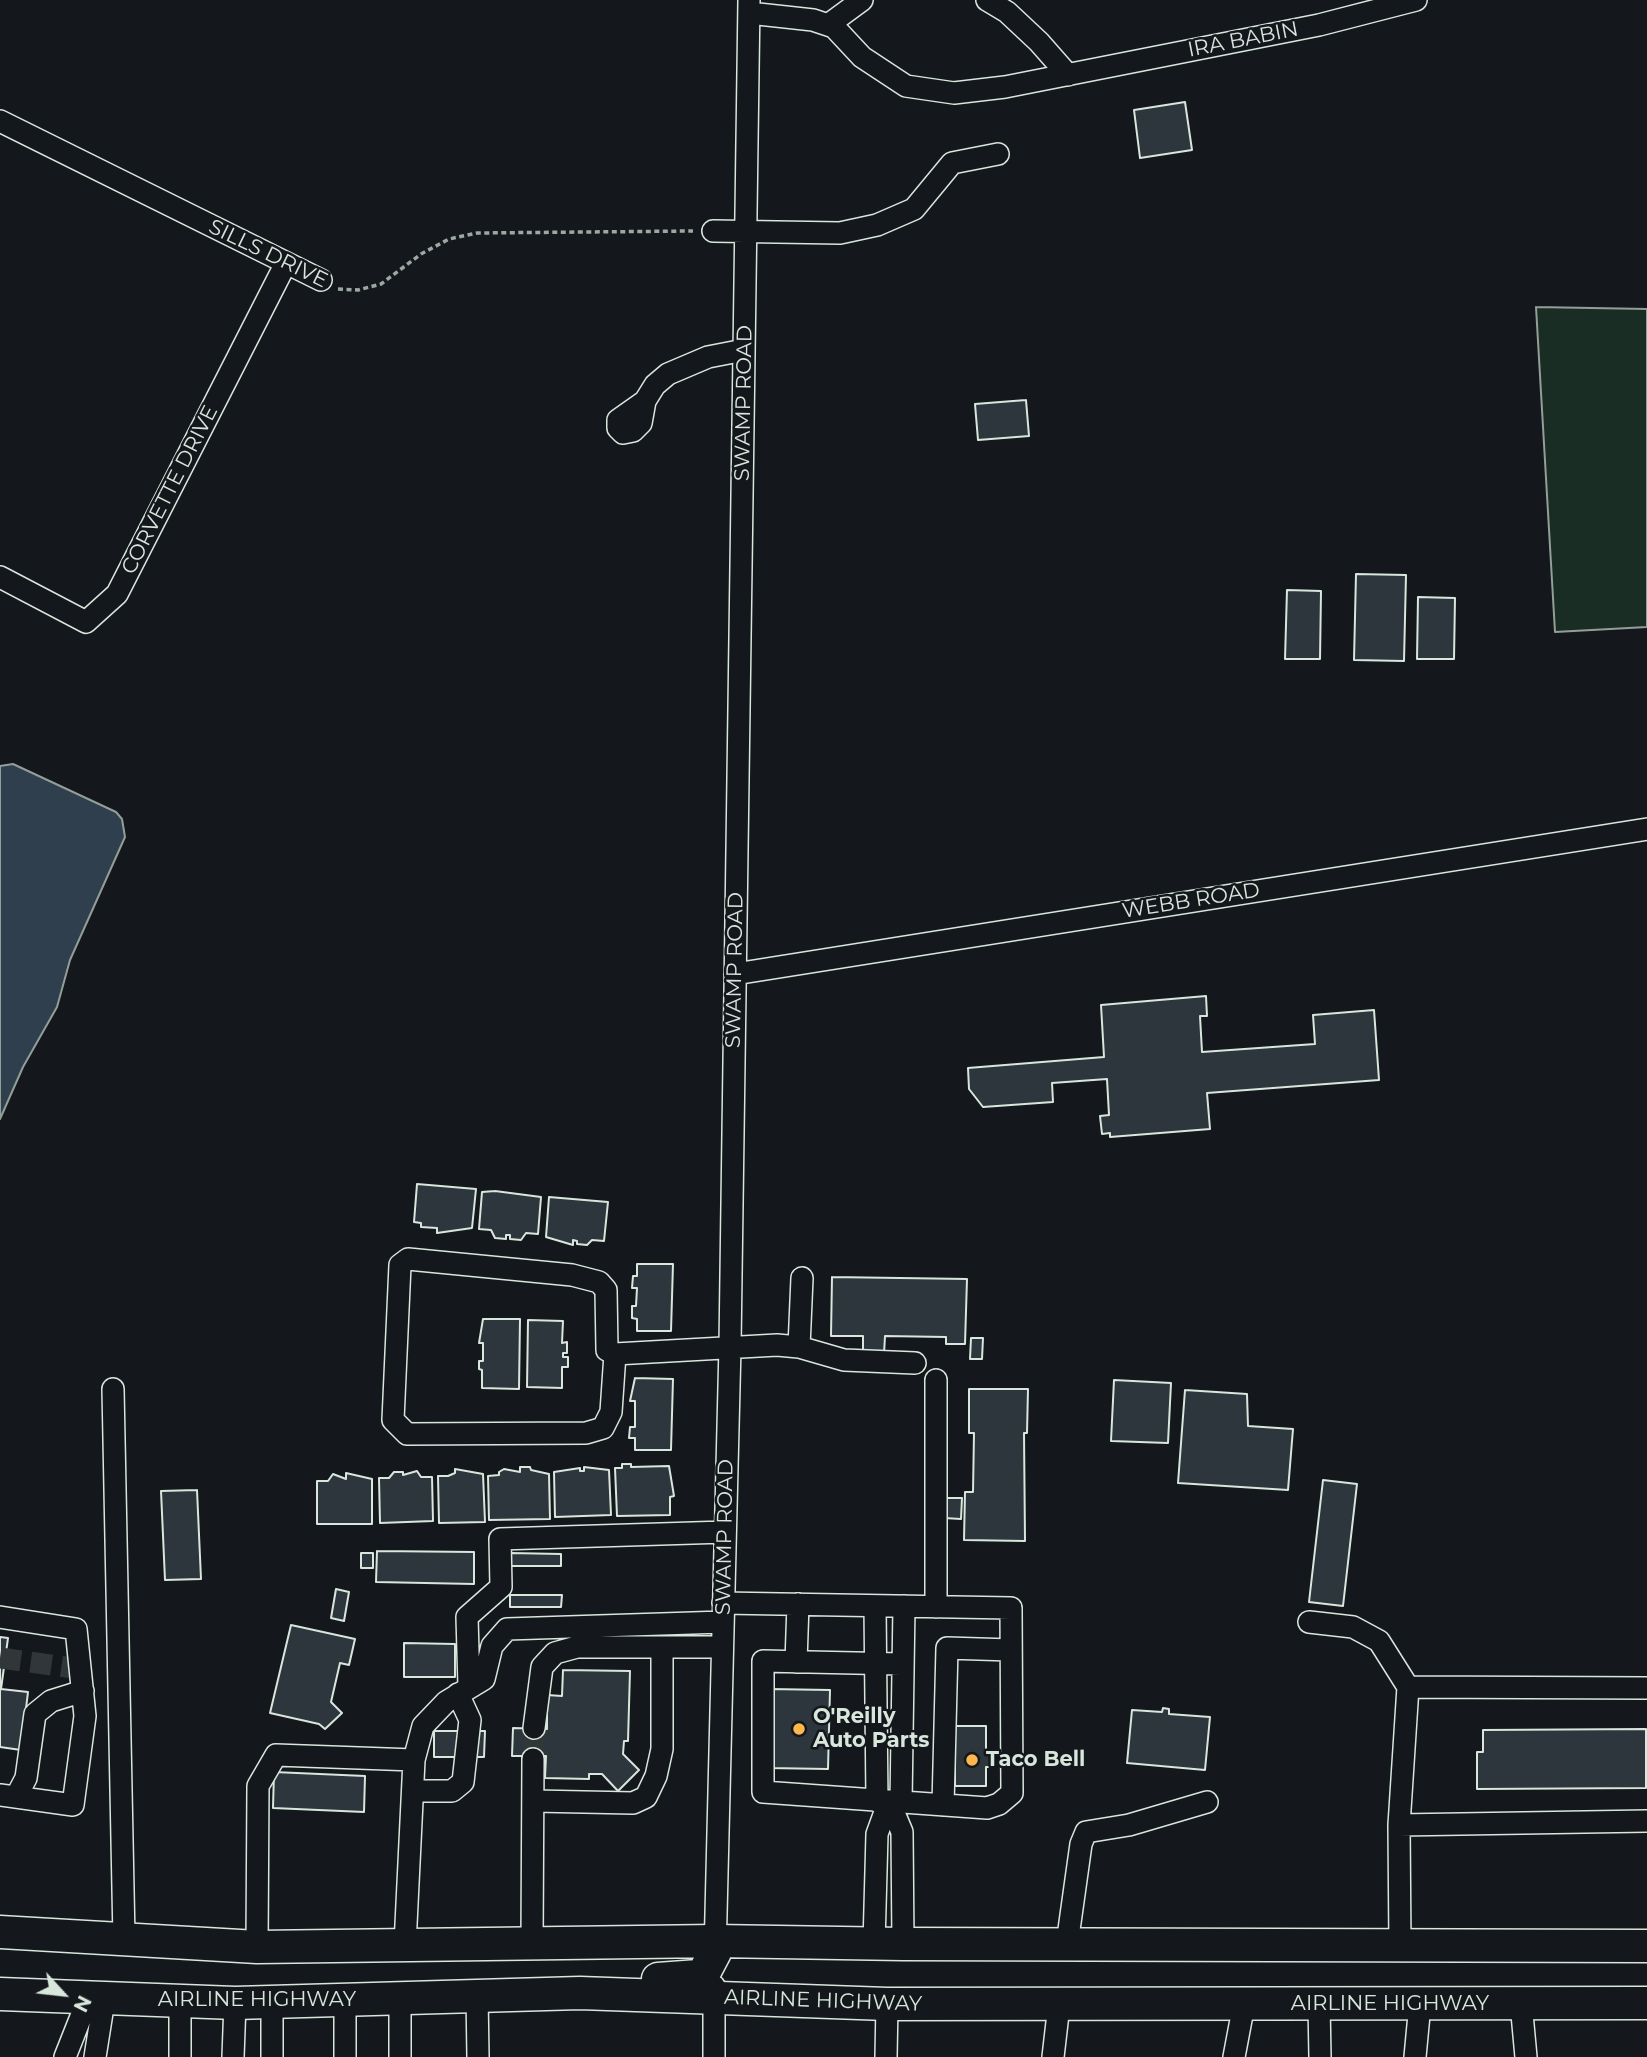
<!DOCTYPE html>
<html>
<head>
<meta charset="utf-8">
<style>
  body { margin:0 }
  #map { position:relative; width:1647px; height:2057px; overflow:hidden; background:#14181c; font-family:Montserrat,sans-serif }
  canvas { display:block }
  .north { position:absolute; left:28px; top:1959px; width:70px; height:70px; -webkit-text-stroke:5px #14181c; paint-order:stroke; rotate:117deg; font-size:19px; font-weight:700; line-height:28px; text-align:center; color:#d8e6dc }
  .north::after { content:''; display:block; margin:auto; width:24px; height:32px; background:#d8e6dc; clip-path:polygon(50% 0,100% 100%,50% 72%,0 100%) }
</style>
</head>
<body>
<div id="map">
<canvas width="1647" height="2057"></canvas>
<div class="north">N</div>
</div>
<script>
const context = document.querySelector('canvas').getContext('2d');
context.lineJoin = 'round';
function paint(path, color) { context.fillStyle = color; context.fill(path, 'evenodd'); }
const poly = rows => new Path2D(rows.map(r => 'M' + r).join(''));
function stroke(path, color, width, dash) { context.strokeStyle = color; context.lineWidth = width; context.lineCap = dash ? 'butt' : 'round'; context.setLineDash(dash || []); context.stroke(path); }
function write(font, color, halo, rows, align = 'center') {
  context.font = font + ' Montserrat,sans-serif'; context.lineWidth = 5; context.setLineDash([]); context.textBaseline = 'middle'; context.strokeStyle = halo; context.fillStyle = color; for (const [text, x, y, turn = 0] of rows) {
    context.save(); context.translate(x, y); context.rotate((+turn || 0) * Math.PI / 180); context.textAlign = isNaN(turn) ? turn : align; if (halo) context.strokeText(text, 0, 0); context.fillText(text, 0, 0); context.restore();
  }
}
const green = poly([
  [1536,307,1647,309,1647,627,1555,632,1536,307]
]);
const water = poly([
  [13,764,116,812,122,819,125,837,70,960,57,1007,23,1067,0,1119,0,766,13,764]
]);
const building = poly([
  [1185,102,1192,150,1140,158,1134,110,1185,102],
  [1026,400,1029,436,978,440,975,404,1026,400],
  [1356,574,1406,575,1404,661,1354,660,1356,574],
  [1287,590,1321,591,1320,659,1285,659,1287,590],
  [1418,597,1455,598,1454,659,1417,659,1418,597],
  [1206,996,1207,1016,1200,1016,1202,1052,1315,1044,1313,1015,1374,1010,1379,1080,1207,1093,1210,1129,1110,1137,1110,1133,1102,1134,1100,1116,1109,1115,1107,1079,1052,1083,1053,1102,983,1107,969,1089,968,1068,1104,1057,1101,1005,1206,996],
  [417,1184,476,1189,472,1228,437,1233,437,1228,421,1227,421,1223,414,1222,417,1184],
  [495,1191,541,1197,538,1234,526,1233,521,1240,510,1239,510,1235,506,1235,506,1239,495,1238,491,1230,479,1229,482,1192,495,1191],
  [549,1197,608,1202,604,1241,592,1240,587,1245,577,1244,577,1241,573,1240,573,1245,546,1237,549,1197],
  [637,1264,673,1264,671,1331,637,1331,637,1319,632,1318,632,1306,636,1306,637,1288,632,1288,633,1276,637,1276,637,1264],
  [832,1277,967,1279,965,1344,946,1344,946,1337,885,1336,884,1354,863,1354,863,1336,831,1336,832,1277],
  [483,1319,520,1319,519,1389,482,1388,482,1370,479,1369,479,1361,483,1361,483,1343,479,1343,483,1319],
  [528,1320,563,1321,562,1343,567,1342,567,1353,563,1353,563,1357,568,1357,568,1367,562,1367,562,1388,527,1387,528,1320],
  [971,1338,983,1338,982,1359,970,1359,971,1338],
  [635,1378,673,1379,671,1450,635,1450,635,1438,629,1438,630,1427,635,1427,635,1401,630,1401,635,1378],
  [1114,1380,1171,1383,1168,1443,1111,1441,1114,1380],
  [969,1389,1028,1389,1027,1433,1024,1433,1025,1541,964,1540,965,1492,973,1492,974,1433,969,1433,969,1389],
  [1185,1390,1247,1394,1248,1426,1293,1429,1288,1490,1178,1483,1185,1390],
  [622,1464,631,1464,631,1467,669,1466,674,1496,670,1497,670,1515,617,1516,615,1468,622,1468,622,1464],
  [520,1467,530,1467,531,1470,549,1474,550,1519,489,1520,488,1476,499,1475,499,1472,504,1469,520,1472,520,1467],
  [584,1467,609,1470,611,1515,555,1517,554,1472,580,1468,580,1471,584,1471,584,1467],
  [455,1469,483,1474,485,1522,439,1523,438,1476,448,1476,455,1473,455,1469],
  [417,1471,421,1477,432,1477,433,1521,380,1523,379,1478,389,1478,394,1472,403,1472,403,1475,417,1471],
  [346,1473,372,1479,372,1524,317,1524,317,1481,328,1481,333,1474,346,1479,346,1473],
  [1323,1480,1357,1484,1343,1606,1309,1602,1323,1480],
  [197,1490,201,1579,165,1580,161,1491,197,1490],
  [944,1498,962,1498,961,1519,944,1518,944,1498],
  [377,1551,474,1552,474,1584,376,1582,377,1551],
  [361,1553,373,1553,373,1568,361,1568,361,1553],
  [510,1553,561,1554,561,1566,510,1566,510,1553],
  [336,1589,349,1592,344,1621,331,1618,336,1589],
  [510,1595,562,1595,561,1607,510,1607,510,1595],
  [291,1625,355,1639,349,1665,340,1663,331,1702,342,1713,325,1729,319,1724,270,1713,291,1625],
  [0,1637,8,1638,1,1689,28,1692,21,1750,0,1747,0,1637],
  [404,1643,455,1644,455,1677,404,1677,404,1643],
  [563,1670,630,1671,628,1741,624,1741,623,1754,639,1770,618,1791,602,1774,589,1774,589,1779,545,1778,546,1756,512,1756,513,1728,547,1729,547,1695,562,1696,563,1670],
  [769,1689,830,1690,828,1769,768,1768,769,1689],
  [1163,1708,1169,1709,1169,1714,1210,1717,1205,1770,1127,1763,1132,1710,1162,1712,1163,1708],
  [955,1726,986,1726,986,1754,990,1754,990,1767,986,1767,986,1786,955,1786,955,1726],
  [1646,1729,1646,1788,1477,1789,1477,1752,1483,1752,1483,1730,1646,1729],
  [434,1731,485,1731,484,1757,434,1757,434,1731],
  [274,1772,365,1776,364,1812,273,1808,274,1772]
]);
const minorTunnel = poly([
  [0,1658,80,1669],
  [533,1759,534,1728]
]);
const path = poly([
  [338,289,358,290,381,284,421,254,449,239,477,233,693,231]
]);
const minor = poly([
  [987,0,1007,12,1039,42,1068,75],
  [749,13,813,20,834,27,862,57,906,86,954,93,1005,87,1319,25,1416,0],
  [828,25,862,0],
  [0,121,321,280],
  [713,231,840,233,877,225,914,209,952,163,998,154],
  [645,401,618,420,618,428,623,433,633,431,641,423,645,401,655,385,668,374,708,357,744,350],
  [0,577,86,622,117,594,286,263],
  [735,974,1647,829],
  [799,1347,802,1278],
  [615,1354,611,1412,603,1428,586,1433,407,1434,393,1420,400,1265,408,1259,572,1275,599,1282,606,1290,607,1350,615,1354,777,1345,799,1347,844,1360,915,1363],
  [936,1380,936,1607],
  [113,1389,124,1939],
  [723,1603,1011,1608,1012,1793,999,1804,987,1808,763,1792,763,1661,901,1664],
  [875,1606,877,1801],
  [0,1617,76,1629,85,1716,73,1805,0,1795],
  [1309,1622,1353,1627,1379,1641,1408,1687],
  [796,1662,798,1604],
  [469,1687,467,1617,501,1587,500,1539,725,1532],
  [534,1728,542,1667,555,1653,577,1647,722,1647],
  [414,1760,423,1726,446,1702,484,1679,492,1646,507,1629,723,1622],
  [413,1791,452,1791,463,1782,470,1720,458,1694],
  [16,1797,26,1778,35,1714,51,1701,83,1691],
  [534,1801,633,1803,646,1797,656,1776,662,1749,662,1647],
  [889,1801,902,1832,903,1944],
  [901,1802,904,1606],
  [943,1805,947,1648,1011,1650],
  [1399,1825,1408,1687,1647,1688],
  [532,1942,533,1759],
  [874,1944,877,1834,889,1801],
  [1067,1944,1081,1844,1086,1832,1129,1825,1207,1802],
  [257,1947,258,1786,276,1755,414,1760,405,1945],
  [1400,1947,1399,1825,1647,1821],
  [715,1954,730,1346,749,0],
  [477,1995,478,2057],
  [272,2003,272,2057],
  [1521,2003,1526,2057],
  [1319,2004,1320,2057],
  [65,2057,88,1999],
  [95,2057,104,2000],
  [180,2057,180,2001],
  [233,2057,235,2003],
  [345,2057,345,2000],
  [400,2057,400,1999],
  [714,2057,714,1986],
  [886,2057,887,2004],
  [1053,2057,1059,2005],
  [1234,2057,1244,2004],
  [1415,2057,1420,2004]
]);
const highway = poly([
  [0,1932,257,1947,715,1941,903,1944,1647,1946],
  [658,1979,698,1976,705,1971,715,1952],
  [0,1994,235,2003,580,1993,887,2004,1647,2003]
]);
const markers = [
  [799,1729,7,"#ffb74d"],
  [972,1760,7,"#ffb74d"]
];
const streetNames = [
  ["IRA BABIN",1243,40,-11],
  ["SILLS DRIVE",268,254,26],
  ["SWAMP ROAD",744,403,-89],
  ["CORVETTE DRIVE",170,490,-63],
  ["WEBB ROAD",1191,901,-9],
  ["SWAMP ROAD",735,970,-89],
  ["SWAMP ROAD",725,1537,-89],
  ["AIRLINE HIGHWAY",257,2000],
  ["AIRLINE HIGHWAY",823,2001,2],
  ["AIRLINE HIGHWAY",1390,2004]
];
const poiNames = [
  ["O'Reilly",813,1717],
  ["Auto Parts",813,1741],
  ["Taco Bell",986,1760]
];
paint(green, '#1a2d24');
stroke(green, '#939e99', 2);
paint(water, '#2f3f4d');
stroke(water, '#939e99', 2);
paint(building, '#2c363c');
stroke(building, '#d8e6dc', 2);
stroke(minorTunnel, '#313739', 21, [21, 10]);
stroke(minor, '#d8e6dc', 24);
stroke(highway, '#d8e6dc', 35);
stroke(path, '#9da8a2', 3.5, [5, 3.5]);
stroke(minor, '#14181c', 21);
stroke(highway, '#14181c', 32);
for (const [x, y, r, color] of markers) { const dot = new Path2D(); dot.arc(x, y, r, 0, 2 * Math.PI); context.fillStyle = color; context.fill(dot); stroke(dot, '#14181c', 2.5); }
write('21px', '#d8e6dc', '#14181c', streetNames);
write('bold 21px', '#d8e6dc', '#14181c', poiNames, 'left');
</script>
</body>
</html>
